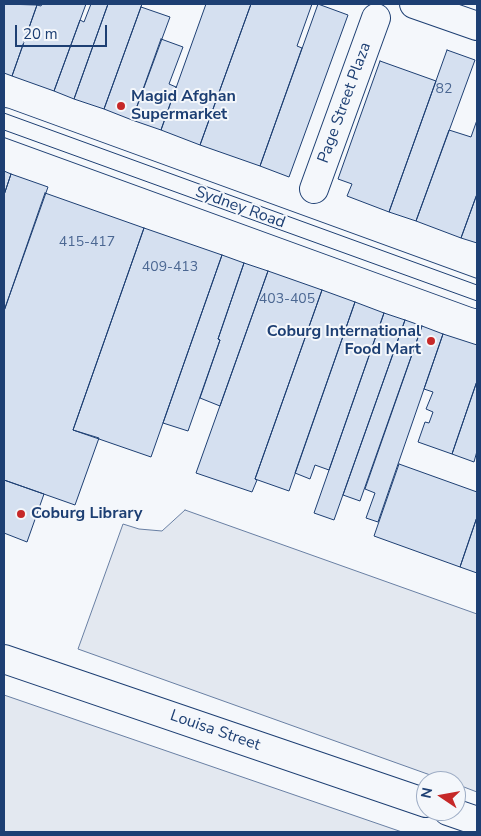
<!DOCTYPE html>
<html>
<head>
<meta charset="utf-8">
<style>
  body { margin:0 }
  #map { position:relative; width:481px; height:836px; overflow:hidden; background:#f4f7fb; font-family:"Nunito Sans",sans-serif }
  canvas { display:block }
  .frame { position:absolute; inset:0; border:5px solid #1d3f73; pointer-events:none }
  .north { position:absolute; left:416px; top:771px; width:50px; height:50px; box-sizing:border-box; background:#f4f7fb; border:1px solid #9eadc5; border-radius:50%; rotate:282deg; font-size:14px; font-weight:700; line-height:20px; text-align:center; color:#1d3f73 }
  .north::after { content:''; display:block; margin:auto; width:18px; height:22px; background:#c62828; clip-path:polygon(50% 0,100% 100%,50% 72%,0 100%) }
  .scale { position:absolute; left:15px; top:25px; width:92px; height:22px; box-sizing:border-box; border:2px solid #1d3f73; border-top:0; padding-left:6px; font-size:15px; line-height:18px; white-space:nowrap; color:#1d3f73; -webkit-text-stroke:4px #f4f7fb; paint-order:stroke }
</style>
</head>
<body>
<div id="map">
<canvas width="481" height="836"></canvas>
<div class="frame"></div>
<div class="north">N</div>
<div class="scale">20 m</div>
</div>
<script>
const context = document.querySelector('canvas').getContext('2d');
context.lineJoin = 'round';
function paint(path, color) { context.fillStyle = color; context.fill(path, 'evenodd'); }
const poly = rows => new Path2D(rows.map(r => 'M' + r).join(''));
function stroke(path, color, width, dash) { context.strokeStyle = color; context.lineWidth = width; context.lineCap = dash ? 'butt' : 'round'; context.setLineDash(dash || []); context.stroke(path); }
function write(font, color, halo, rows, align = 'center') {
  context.font = font + ' "Nunito Sans",sans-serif'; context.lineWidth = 4; context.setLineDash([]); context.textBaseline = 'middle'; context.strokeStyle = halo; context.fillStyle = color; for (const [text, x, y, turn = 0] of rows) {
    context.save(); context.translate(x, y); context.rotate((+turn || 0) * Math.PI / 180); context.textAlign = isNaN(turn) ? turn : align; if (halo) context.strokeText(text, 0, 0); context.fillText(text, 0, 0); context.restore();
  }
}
const parking = poly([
  [185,510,477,614,477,792,456,784,456,781,447,781,78,649,123,524,139,529,162,531,185,510],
  [4,695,402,832,4,832,4,695]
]);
const building = poly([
  [4,4,37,5,12,76,4,73,4,4],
  [42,4,86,4,54,91,12,76,37,5,41,6,42,4],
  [91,4,108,4,74,99,54,91,80,20,84,22,91,4],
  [108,4,142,4,104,109,74,99,108,4],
  [206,4,251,4,200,145,161,130,206,4],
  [251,4,312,4,297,46,302,48,260,166,200,145,251,4],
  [318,4,348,15,289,177,260,166,318,4],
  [141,7,170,17,132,120,104,109,141,7],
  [161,39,183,47,169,84,176,87,161,130,132,120,161,39],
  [447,50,475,60,416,221,389,212,447,50],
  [380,61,436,81,389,212,347,196,352,184,338,179,380,61],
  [477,120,477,194,461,238,416,221,449,130,471,137,477,120],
  [4,171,11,174,4,195,4,171],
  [11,174,48,187,4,311,4,195,11,174],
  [45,193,144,228,73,430,99,438,75,505,4,480,4,311,45,193],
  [477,194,477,243,461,238,477,194],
  [144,228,222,255,151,457,73,430,144,228],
  [222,255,244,263,218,339,220,340,188,431,163,423,222,255],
  [244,263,268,271,220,406,200,398,220,340,218,339,244,263],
  [268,271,322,290,255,479,257,480,252,492,196,473,268,271],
  [322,290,355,302,289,491,255,479,322,290],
  [355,302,384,313,329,470,315,465,310,479,295,473,355,302],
  [384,313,405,320,334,520,314,513,384,313],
  [405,320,422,326,360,501,343,495,405,320],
  [422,326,443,334,378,522,366,518,375,493,365,489,422,326],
  [443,334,477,345,477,381,452,454,418,442,425,422,429,423,433,412,426,409,433,392,424,389,443,334],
  [477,381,477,451,474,462,452,454,477,381],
  [399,464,477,492,477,517,460,567,374,536,399,464],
  [4,480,44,494,27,542,4,533,4,480],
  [477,517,477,573,460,567,477,517]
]);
const minor = poly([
  [414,4,477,26],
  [314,189,376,18],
  [4,659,426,803],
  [448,811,477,821]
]);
const highway = poly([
  [4,122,477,294]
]);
const tram = poly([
  [4,113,477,285],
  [4,130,477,301]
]);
const markers = [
  [121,106,5,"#c62828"],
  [431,341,5,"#c62828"],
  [21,514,5,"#c62828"]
];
const numberNames = [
  ["82",444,90],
  ["415-417",87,243],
  ["409-413",170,268],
  ["403-405",287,300]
];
const poiNames = [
  ["Magid Afghan",131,97],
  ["Supermarket",131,115],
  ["Coburg International",421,332,"right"],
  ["Food Mart",421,350,"right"],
  ["Coburg Library",31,514]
];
const streetNames = [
  ["Page Street Plaza",345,103,-70],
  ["Sydney Road",240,208,20],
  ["Louisa Street",215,731,19]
];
paint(parking, '#e3e8f0');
stroke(parking, '#687fa3', 1);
paint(building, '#d5e0f0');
stroke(building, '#1d3f73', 1);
stroke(minor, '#1d3f73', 30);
stroke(highway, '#1d3f73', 30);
stroke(minor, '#f4f7fb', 28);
stroke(highway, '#f4f7fb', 28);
stroke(tram, '#1d3f73', 1);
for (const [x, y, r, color] of markers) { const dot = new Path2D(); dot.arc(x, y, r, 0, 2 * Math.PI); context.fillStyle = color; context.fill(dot); stroke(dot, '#f4f7fb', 2); }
write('14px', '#4b6792', null, numberNames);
write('bold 16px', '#1d3f73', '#f4f7fb', poiNames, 'left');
write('16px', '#1d3f73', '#f4f7fb', streetNames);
</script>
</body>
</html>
